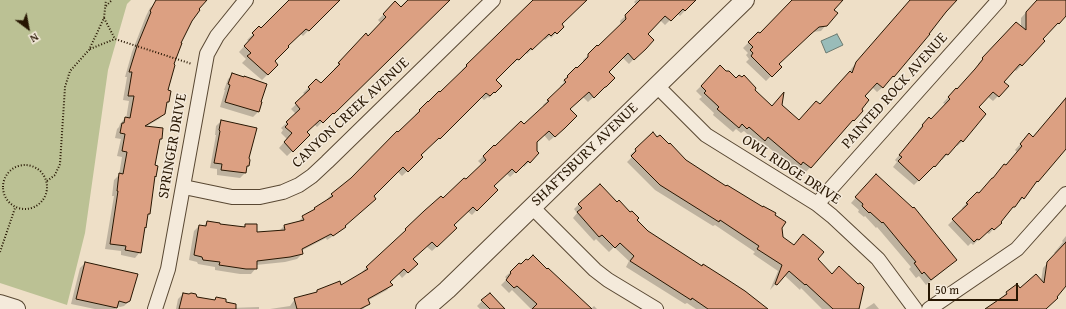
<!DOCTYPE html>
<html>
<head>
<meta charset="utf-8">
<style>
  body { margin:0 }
  #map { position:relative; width:1066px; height:309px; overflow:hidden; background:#eedfc7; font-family:"Gentium Book Plus",serif }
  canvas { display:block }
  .north { position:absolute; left:8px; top:8px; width:40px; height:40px; -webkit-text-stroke:3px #f4eadb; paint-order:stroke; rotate:148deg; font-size:11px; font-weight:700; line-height:16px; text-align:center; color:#271602 }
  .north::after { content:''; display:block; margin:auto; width:14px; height:18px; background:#271602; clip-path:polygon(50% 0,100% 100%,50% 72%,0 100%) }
  .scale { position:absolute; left:928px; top:283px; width:90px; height:18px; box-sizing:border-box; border:2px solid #271602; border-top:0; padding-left:5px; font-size:12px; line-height:14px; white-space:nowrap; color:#271602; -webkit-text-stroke:3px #f4eadb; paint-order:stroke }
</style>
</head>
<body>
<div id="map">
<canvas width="1066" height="309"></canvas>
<div class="north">N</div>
<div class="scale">50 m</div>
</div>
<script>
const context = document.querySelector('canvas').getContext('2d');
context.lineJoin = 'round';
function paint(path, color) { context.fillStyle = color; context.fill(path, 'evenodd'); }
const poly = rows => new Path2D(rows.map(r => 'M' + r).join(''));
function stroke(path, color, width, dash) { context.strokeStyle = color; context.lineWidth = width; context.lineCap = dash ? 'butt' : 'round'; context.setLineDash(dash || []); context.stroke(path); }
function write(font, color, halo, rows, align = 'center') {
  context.font = font + ' "Gentium Book Plus",serif'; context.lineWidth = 3; context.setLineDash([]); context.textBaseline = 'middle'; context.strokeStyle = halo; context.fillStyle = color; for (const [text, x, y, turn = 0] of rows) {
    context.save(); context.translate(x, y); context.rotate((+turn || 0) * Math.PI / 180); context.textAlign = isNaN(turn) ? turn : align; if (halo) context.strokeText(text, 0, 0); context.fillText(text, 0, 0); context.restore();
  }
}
const green = poly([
  [0,0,131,0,127,4,108,70,85,233,67,305,0,283]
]);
const water = poly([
  [837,34,843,45,826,53,821,41,837,34]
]);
const shadow = poly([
  [159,0,206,0,197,9,179,43,172,65,166,91,168,102,165,105,164,113,159,119,145,127,161,138,159,141,153,166,157,166,155,176,153,178,149,213,147,215,145,227,144,229,140,252,135,258,121,255,121,251,105,249,114,196,112,196,114,180,119,175,122,157,117,156,121,139,115,138,117,129,119,127,120,124,125,118,126,119,129,101,123,100,127,77,125,77,132,52,146,16,150,8],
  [289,0,335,0,336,2,303,36,300,33,287,46,274,61,277,65,262,80,242,63,246,59,239,52,249,41,247,40,259,28,261,29],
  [407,0,450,0,328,118,327,117,317,127,314,124,306,132,309,135,287,156,279,148,287,139,281,133,283,130,281,128,296,114,291,109,306,95,303,93,309,87,321,84,335,70,334,69,366,35,368,37,381,23,378,20,395,3,400,7],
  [534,0,586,0,561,24,563,26,551,38,550,36,545,40,543,38,527,54,525,52,513,64,512,63,494,80,500,86,489,98,488,97,484,100,481,97,434,143,433,143,420,155,422,157,402,176,397,171,339,232,327,240,326,238,301,251,302,254,297,259,285,262,256,265,256,268,251,274,240,274,215,270,215,267,198,264,197,262,189,260,194,231,199,226,203,227,207,222,219,225,242,228,245,225,256,233,279,231,284,226,297,223,303,217,328,200,327,199,332,194,350,179,416,116,415,115,428,102,440,93,463,72,462,70],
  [636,0,693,0,694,1,680,16,677,13,665,25,660,20,646,34,652,40,629,64,622,57,607,72,614,78,600,92,600,91,588,102,583,97,569,109,559,133,549,141,544,135,536,142,536,152,538,153,524,167,523,165,510,177,506,173,493,186,496,190,472,215,467,211,452,225,451,233,432,251,426,246,412,260,411,269,402,278,398,273,389,282,391,285,387,290,367,301,369,303,363,309,270,309,290,306,295,299,315,293,317,291,340,286,363,274,362,272,367,267,482,165,478,161,494,147,495,148,524,125,544,107,543,105,562,88,560,86,564,83,563,81,576,68,577,69,584,63,583,60,621,25,620,21,637,5,634,2],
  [799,0,842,0,833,10,826,25,821,31,812,32,778,64,780,67,766,81,746,62,749,59,746,55,748,53,743,48,758,33,760,34],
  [913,0,956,0,883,87,877,92,872,87,864,97,860,110,861,111,805,173,797,167,795,169,762,142,759,145,744,131,741,133,736,129,733,132,713,115,714,113,699,99,702,97,696,91,720,67,736,79,753,90,772,107,781,106,798,121,820,105,850,72,851,69,890,25,889,24],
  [1037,0,1066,0,1066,15,1042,39,1044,41,1021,66,1016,71,1014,69,1003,82,1007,86,998,96,993,101,987,96,977,107,963,141,957,146,956,145,942,160,941,158,914,185,893,167,897,162,895,160,919,132,918,131,924,123,931,120,945,104,943,103,951,94,957,90,970,76,978,65,978,64,1011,28,1021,27,1021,18],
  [233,74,258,112,253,117,220,107,225,90,224,90,228,79],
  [1066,97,1066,148,1023,198,1018,203,1017,202,989,234,986,232,973,245,971,243,968,246,948,225,963,210,962,208,977,193,978,194,1006,166,1017,152,1015,150,1024,140,1033,138],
  [221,121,248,158,249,165,245,169,245,173,240,178,217,175,217,169,210,168,216,135,215,135,216,126],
  [653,134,685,161,781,228,782,237,793,246,816,259,858,309,822,309,801,288,800,290,784,275,770,290,778,271,753,254,755,252,715,225,713,226,655,190,627,162,632,157,630,155],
  [871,181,956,260,926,285,919,276,916,278,909,269,911,267,877,227,876,228,865,216,864,217,858,212,859,210,851,203],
  [579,204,635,220,648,232,767,309,696,309,687,303,685,304,626,267,629,261,614,247,609,252,596,239,594,241,573,218,577,213,574,209],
  [1066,236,1066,285,1045,309,986,309,1002,298,1006,293,1017,285,1020,289,1041,281,1043,268,1056,254,1054,253,1063,242,1062,241],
  [85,263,130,300,124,306,120,307,117,306,115,309,95,309,71,304,80,268],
  [519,264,590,309,531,309,512,290,509,293,501,285,507,279,505,277],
  [183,294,214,301,216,298,225,302,231,308,259,307,259,309,176,309,178,299],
  [489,294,503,309,480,309,477,306],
  [874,303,879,309,865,309],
  [594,306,597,309,591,309]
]);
const building = poly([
  [156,0,207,0,199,9,200,10,192,21,181,43,182,43,174,64,175,65,168,90,171,91,169,102,167,102,165,114,145,126,163,128,162,139,160,139,155,165,158,166,156,177,155,176,150,214,148,214,146,228,145,227,141,253,125,250,126,246,110,244,118,191,117,191,119,173,123,174,127,152,122,151,125,134,120,133,122,123,124,123,125,117,130,118,134,96,128,96,132,72,129,72,137,46,151,12,150,11,156,0],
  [289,0,340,0,309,31,306,29,288,46,289,47,275,61,278,65,268,75,247,56,251,53,244,46,254,35,252,33,259,26,261,28,289,0],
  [408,0,450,0,334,114,333,113,323,123,320,120,307,132,310,135,293,152,284,142,292,133,285,127,288,124,286,122,300,109,295,103,310,89,308,87,316,79,321,83,340,64,338,63,366,33,368,36,386,17,383,14,395,1,401,7,408,0],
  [533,0,587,0,562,24,564,27,557,34,555,32,551,36,549,34,532,50,531,48,519,60,517,59,496,80,502,86,495,93,494,92,490,96,486,93,440,139,439,138,421,155,423,157,408,172,403,167,374,196,376,199,345,226,346,227,333,236,331,234,302,249,303,254,290,257,257,261,257,269,246,269,219,265,220,262,203,260,202,257,194,255,199,225,206,226,207,221,220,223,220,224,245,227,245,224,257,224,257,232,285,230,284,225,304,220,302,216,315,209,314,208,333,196,331,194,351,178,397,131,398,132,420,111,419,110,428,101,428,102,439,91,440,92,467,66,466,65,533,0],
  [640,0,696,0,685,11,683,9,671,21,665,16,648,34,654,40,646,49,634,60,628,53,609,72,615,78,606,87,605,87,594,98,589,92,570,109,577,116,565,128,555,137,549,131,537,142,537,151,539,153,530,163,528,161,516,173,512,169,494,186,498,190,477,211,473,207,454,225,457,228,437,247,432,242,413,259,418,264,408,273,404,269,390,282,393,285,368,299,370,304,360,309,297,309,294,298,317,292,317,290,340,281,341,285,368,269,366,267,406,230,405,229,424,211,441,196,443,198,464,178,466,179,486,160,483,156,494,145,495,146,521,121,524,124,549,101,547,100,566,82,564,80,568,77,567,76,576,67,577,68,588,57,588,54,597,45,598,46,626,19,625,15,640,0],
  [792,0,843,0,834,10,838,13,827,26,819,27,811,34,779,64,782,67,772,77,751,56,753,53,750,50,753,47,748,42,758,32,760,33,792,0],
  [910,0,957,0,946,12,929,34,930,34,894,77,893,76,883,88,877,83,865,96,869,100,862,109,863,111,854,121,853,120,811,168,803,162,801,165,768,137,765,141,749,127,747,129,742,124,739,128,717,109,719,107,704,93,706,91,701,86,720,65,726,71,729,71,736,78,739,75,742,77,744,75,756,88,755,90,772,106,784,92,782,105,799,120,816,101,820,104,850,71,852,73,856,62,910,0],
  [1037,0,1066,0,1066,16,1059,24,1058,23,1043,39,1045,41,1022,66,1020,64,1004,82,1009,86,999,97,993,92,979,107,986,114,963,142,961,140,948,155,946,154,935,167,934,166,919,181,898,161,902,157,899,155,923,126,922,125,929,117,931,119,950,99,948,97,956,88,957,89,975,69,983,59,982,58,1016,22,1026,30,1026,12,1037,0],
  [232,73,244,77,244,76,267,84,261,102,262,102,259,112,225,102,230,85,228,84,232,73],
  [1066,98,1066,149,1038,182,1037,181,1024,199,1022,197,1015,207,1013,207,1001,222,1002,223,994,230,992,228,979,240,977,239,974,242,952,219,968,204,966,203,977,192,979,193,992,178,993,178,1004,164,1006,165,1022,146,1020,144,1029,133,1033,137,1066,98],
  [221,120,257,128,249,158,250,160,249,166,247,166,246,173,221,170,222,164,214,163,220,131,219,130,221,120],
  [653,132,657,137,660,135,669,144,670,143,686,160,726,186,727,185,763,207,763,206,776,213,775,215,786,222,782,228,783,237,794,245,803,234,815,244,824,252,818,259,832,274,839,266,858,284,860,283,864,287,859,309,833,309,806,284,805,285,789,271,777,285,775,284,782,265,757,249,759,246,720,220,719,222,660,185,631,156,636,151,635,149,653,132],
  [876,174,913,208,914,207,957,260,931,280,924,272,922,274,914,263,916,262,883,222,882,223,870,212,869,213,862,206,863,204,855,197,876,174],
  [600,184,617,202,619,200,630,212,632,211,639,218,637,220,648,231,702,266,703,264,725,278,745,291,768,309,708,309,692,298,691,300,680,293,630,261,634,256,620,243,615,248,602,235,599,237,577,212,582,208,578,204,600,184],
  [1066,242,1066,286,1057,297,1058,298,1046,309,985,309,1007,294,1006,292,1017,284,1020,288,1036,274,1044,283,1047,262,1066,242],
  [533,255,547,269,548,268,592,309,532,309,537,304,517,286,514,288,506,280,511,273,510,272,519,263,521,264,526,259,528,260,533,255],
  [85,262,138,274,130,301,126,303,119,301,117,308,76,299,85,262],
  [183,293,189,294,191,293,196,294,197,297,215,300,216,297,226,299,226,302,236,304,236,309,179,309,183,293],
  [490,293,505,309,490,309,481,300,490,293]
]);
const path = poly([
  [106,6,112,0],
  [104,18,115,39,192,64],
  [90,49,115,39],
  '3 187a22 22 0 1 1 44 0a22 22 0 1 1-44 0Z',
  [47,181,55,175,60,164,65,87,70,71,89,50,104,18,106,0],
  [0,252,15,208]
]);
const minor = poly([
  [657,86,706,135,817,204,832,216,878,259,915,309],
  [184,187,232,197,260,197,283,192,299,185,312,176,327,162,493,0],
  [817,204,999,0],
  [532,207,595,270,608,280,656,309],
  [155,309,168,269,207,54,217,36,246,0],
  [929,309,1017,249,1066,194]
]);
const tertiary = poly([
  [0,304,16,309],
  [425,309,447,290,745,0]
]);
const streetNames = [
  ["PAINTED ROCK AVENUE",895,91,-48],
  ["CANYON CREEK AVENUE",351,113,-43],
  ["SPRINGER DRIVE",173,146,-80],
  ["SHAFTSBURY AVENUE",585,155,-44],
  ["OWL RIDGE DRIVE",791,170,33]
];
paint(green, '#bbc194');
paint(water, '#99bcb9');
stroke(water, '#6b7a70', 1);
paint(shadow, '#0003');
paint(building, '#dca082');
stroke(building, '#271602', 1);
stroke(minor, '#594833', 16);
stroke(tertiary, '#594833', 20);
stroke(path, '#271602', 2, [1, 2]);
stroke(minor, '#f4eadb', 14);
stroke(tertiary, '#f4eadb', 18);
write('15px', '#271602', '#f4eadb', streetNames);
</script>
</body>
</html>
